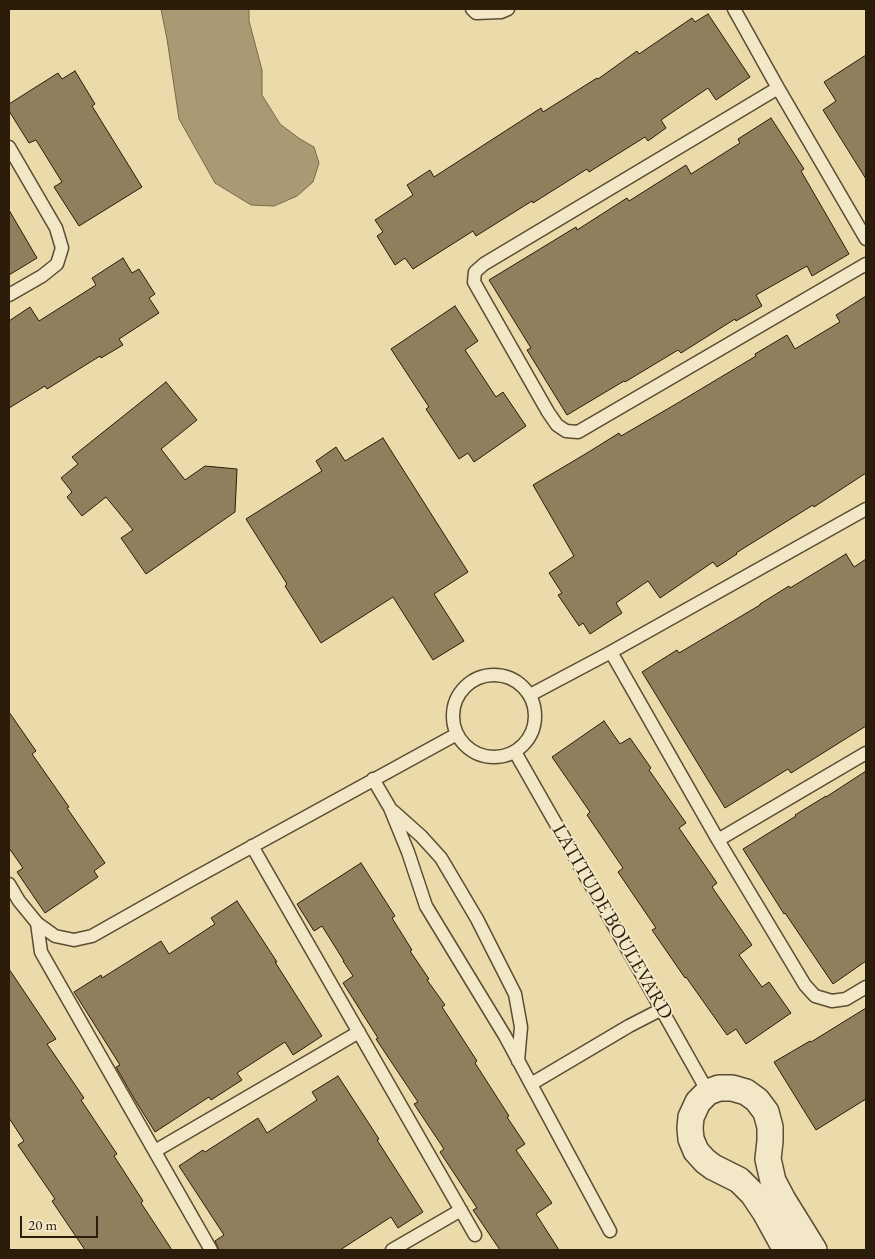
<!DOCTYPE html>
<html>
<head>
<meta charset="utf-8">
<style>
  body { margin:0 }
  #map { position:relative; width:875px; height:1259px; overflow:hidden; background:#ebdbaa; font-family:"EB Garamond",serif }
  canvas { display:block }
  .frame { position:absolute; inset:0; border:10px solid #2c1c0a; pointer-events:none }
  .scale { position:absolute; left:20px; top:1216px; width:78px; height:22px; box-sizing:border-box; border:2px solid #2c1c0a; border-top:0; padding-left:6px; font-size:15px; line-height:18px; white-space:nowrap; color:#2c1c0a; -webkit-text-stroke:4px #f2e8c8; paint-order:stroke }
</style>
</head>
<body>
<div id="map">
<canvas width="875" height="1259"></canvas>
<div class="frame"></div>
<div class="scale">20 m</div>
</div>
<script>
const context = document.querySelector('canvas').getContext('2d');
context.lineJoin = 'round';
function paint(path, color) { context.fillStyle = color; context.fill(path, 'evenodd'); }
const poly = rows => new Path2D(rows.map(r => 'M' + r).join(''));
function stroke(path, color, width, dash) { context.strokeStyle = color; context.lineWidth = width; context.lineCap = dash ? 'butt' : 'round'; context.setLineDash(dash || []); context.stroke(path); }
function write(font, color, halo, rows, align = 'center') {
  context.font = font + ' "EB Garamond",serif'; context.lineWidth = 4; context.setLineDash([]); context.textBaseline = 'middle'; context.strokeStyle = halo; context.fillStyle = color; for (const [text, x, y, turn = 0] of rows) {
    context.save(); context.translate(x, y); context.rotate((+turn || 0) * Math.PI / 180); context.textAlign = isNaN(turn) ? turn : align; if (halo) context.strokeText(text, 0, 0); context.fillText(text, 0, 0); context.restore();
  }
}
const water = poly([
  [161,9,249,9,249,21,262,70,262,95,280,124,300,139,314,147,319,163,313,182,297,196,274,206,251,205,215,183,179,119,167,39,161,9]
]);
const building = poly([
  [708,14,750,77,716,100,708,88,661,120,666,128,648,141,645,137,589,172,587,169,533,203,532,201,476,236,473,231,413,269,405,258,395,265,377,236,383,232,375,220,413,195,407,185,430,170,434,177,541,108,543,112,597,78,598,79,637,51,639,54,692,18,695,22,708,14],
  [866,55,866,179,823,110,836,101,824,82,866,55],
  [75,71,95,104,92,106,142,187,79,226,54,187,62,182,36,140,29,143,9,111,9,104,58,73,62,79,75,71],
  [771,118,804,169,801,171,849,254,812,276,807,266,756,295,762,306,736,321,735,319,681,353,678,350,625,382,624,381,567,415,527,350,531,348,489,280,576,227,577,230,627,198,629,201,686,165,691,174,740,143,738,139,771,118],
  [9,210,37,258,9,275,9,210],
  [123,258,132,273,139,269,155,294,149,298,159,313,119,339,123,345,101,358,100,356,47,389,45,386,9,408,9,321,30,307,39,321,96,285,92,278,123,258],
  [866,296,866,473,814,507,813,505,736,553,737,554,717,567,713,562,660,598,648,581,616,603,622,613,590,634,583,623,579,626,558,595,562,593,549,573,574,556,533,485,587,453,619,433,621,436,676,404,756,356,755,354,787,335,795,349,840,322,836,315,866,296],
  [455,306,478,341,465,350,496,397,503,392,526,426,474,462,468,453,459,459,426,409,429,407,391,349,455,306],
  [166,382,197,420,161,449,185,480,205,466,237,469,235,512,146,574,121,538,133,530,106,497,82,516,67,497,72,492,61,478,78,464,72,457,166,382],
  [383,438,468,572,434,594,464,641,433,660,393,597,321,643,285,586,287,584,246,519,322,471,316,461,336,447,345,461,383,438],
  [846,554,854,567,866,559,866,726,791,773,788,769,725,808,642,672,677,650,679,653,760,605,760,604,789,586,790,588,846,554],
  [9,712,36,751,32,754,69,807,67,808,105,863,94,871,98,877,45,913,17,872,23,868,9,848,9,712],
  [604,721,620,744,630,738,651,768,649,770,686,823,679,828,717,883,712,887,752,945,739,955,762,987,769,982,791,1013,746,1044,736,1029,727,1035,686,977,685,978,652,930,656,928,618,872,623,868,587,815,590,812,552,757,604,721],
  [866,771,866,961,833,984,785,913,784,914,743,849,796,816,795,815,826,796,826,797,866,771],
  [361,863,395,916,392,918,412,950,410,951,429,979,427,980,445,1005,442,1007,477,1061,475,1063,509,1116,507,1117,525,1144,516,1150,552,1203,536,1214,559,1250,500,1250,473,1210,477,1208,440,1152,444,1149,414,1104,418,1102,376,1039,378,1038,343,983,353,976,343,961,344,961,322,926,314,931,297,904,361,863],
  [237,901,277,962,275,962,322,1036,293,1055,285,1042,237,1073,242,1080,211,1100,209,1097,155,1132,135,1100,116,1067,120,1065,74,992,101,975,102,978,161,941,169,954,215,924,211,918,237,901],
  [9,969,56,1039,47,1044,84,1098,81,1100,117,1154,114,1156,143,1201,141,1203,172,1250,85,1250,52,1201,55,1199,18,1145,24,1141,9,1118,9,969],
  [866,1008,866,1099,816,1130,774,1062,810,1041,811,1042,866,1008],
  [338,1076,379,1139,377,1140,423,1212,398,1228,391,1217,340,1250,219,1250,215,1241,224,1235,179,1166,203,1150,205,1152,258,1118,267,1133,317,1100,312,1092,338,1076]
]);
const lane = poly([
  [472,9,476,13,501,12,508,9],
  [734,9,778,88,866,239],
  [778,88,484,264,475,272,474,282,548,412,557,425,566,431,578,432,866,264],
  [9,147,56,228,62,248,57,264,42,276,9,295],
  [611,652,718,840,805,985,815,996,832,1001,846,999,866,987],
  '453 716a41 41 0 1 1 82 0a41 41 0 1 1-82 0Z',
  [530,695,611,652,866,509],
  [515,752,650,989,708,1092],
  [373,779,390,808,408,852,426,906,505,1036,610,1231],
  [393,811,421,836,441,858,477,919,515,994,521,1027,518,1061],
  [718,840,866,753],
  [252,846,475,1235],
  [9,884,19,901,37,923,55,936,74,940,92,936,191,880,457,734],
  [37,923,41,952,211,1250],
  [531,1084,629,1026,662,1009],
  [155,1151,359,1032],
  [392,1250,461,1210]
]);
const street = poly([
  [786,1250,765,1212,753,1194,739,1180,713,1167,705,1161,696,1151,691,1139,690,1128,691,1117,698,1102,708,1092,719,1088,732,1088,746,1092,757,1100,766,1112,770,1127,770,1141,768,1159,773,1181,783,1200,814,1250]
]);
const streetNames = [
  ["LATITUDE BOULEVARD",612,922,60]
];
paint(water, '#aa9a74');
stroke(water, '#78684a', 1);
paint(building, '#8f7f5d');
stroke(building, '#2c1c0a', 1);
stroke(lane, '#5c4c32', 15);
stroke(street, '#5c4c32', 28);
stroke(lane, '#f2e8c8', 12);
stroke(street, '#f2e8c8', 25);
write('20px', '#2c1c0a', '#f2e8c8', streetNames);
</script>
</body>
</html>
